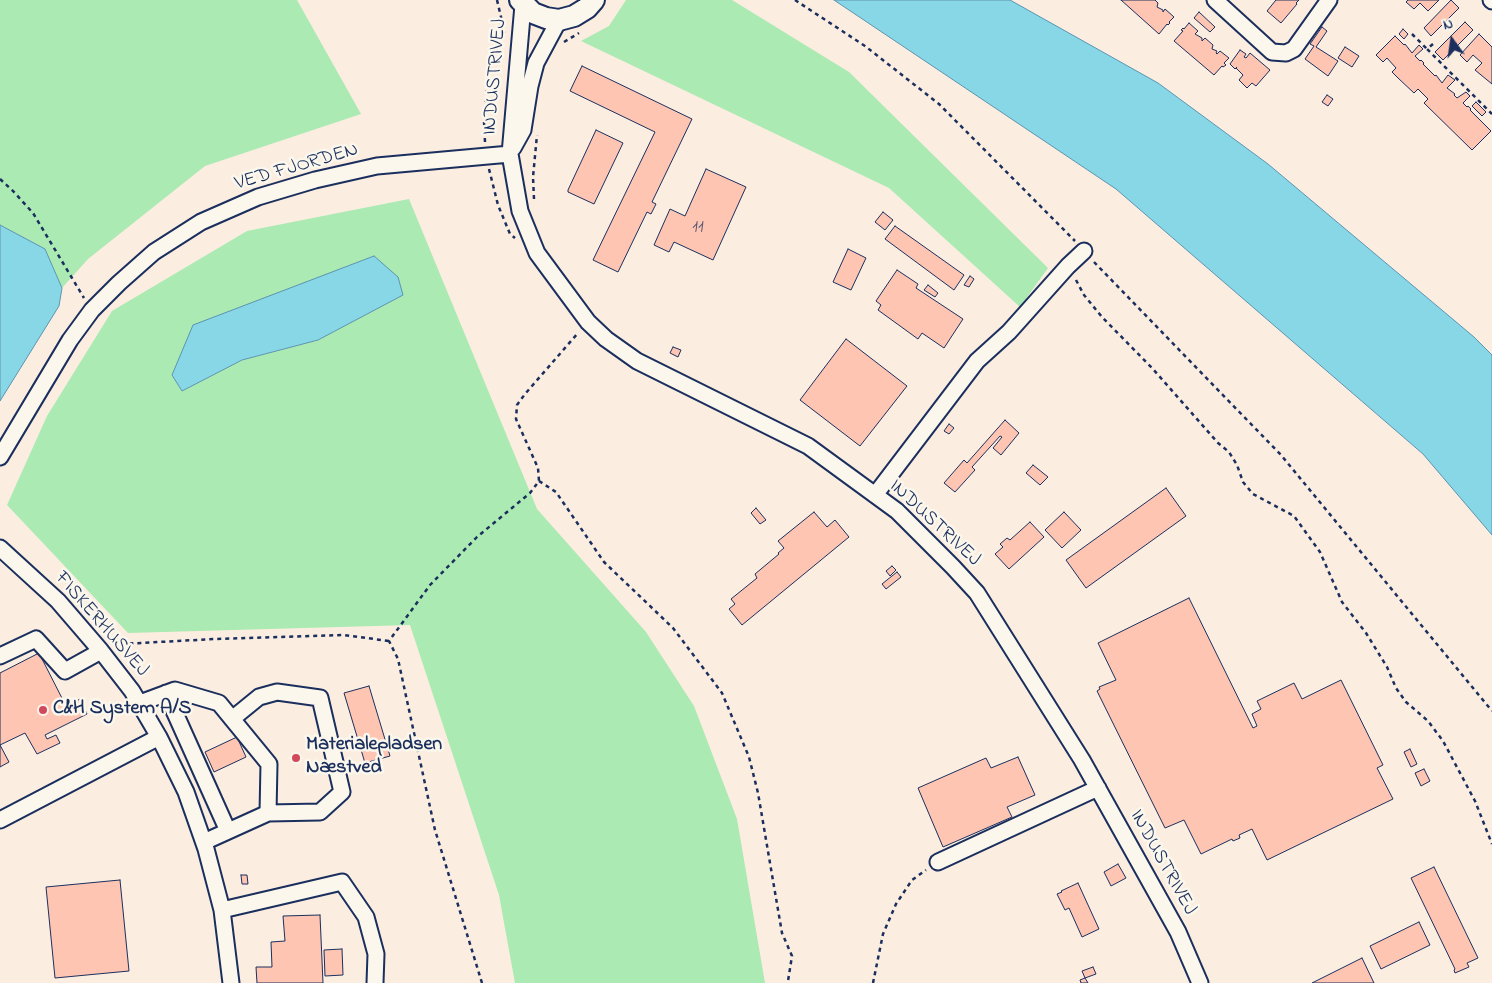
<!DOCTYPE html>
<html>
<head>
<meta charset="utf-8">
<style>
  body { margin:0 }
  #map { position:relative; width:1492px; height:983px; overflow:hidden; background:#fbede0; font-family:"Indie Flower",sans-serif }
  canvas { display:block }
  .north { position:absolute; left:1427px; top:15px; width:50px; height:50px; -webkit-text-stroke:4px #fbf7ec; paint-order:stroke; rotate:346deg; font-size:14px; font-weight:700; line-height:20px; text-align:center; color:#1b2f5e }
  .north::after { content:''; display:block; margin:auto; width:18px; height:22px; background:#1b2f5e; clip-path:polygon(50% 0,100% 100%,50% 72%,0 100%) }
</style>
</head>
<body>
<div id="map">
<canvas width="1492" height="983"></canvas>
<div class="north">N</div>
</div>
<script>
const context = document.querySelector('canvas').getContext('2d');
context.lineJoin = 'round';
function paint(path, color) { context.fillStyle = color; context.fill(path, 'evenodd'); }
const poly = rows => new Path2D(rows.map(r => 'M' + r).join(''));
function stroke(path, color, width, dash) { context.strokeStyle = color; context.lineWidth = width; context.lineCap = dash ? 'butt' : 'round'; context.setLineDash(dash || []); context.stroke(path); }
function write(font, color, halo, rows, align = 'center') {
  context.font = font + ' "Indie Flower",sans-serif'; context.lineWidth = 5; context.setLineDash([]); context.textBaseline = 'middle'; context.strokeStyle = halo; context.fillStyle = color; for (const [text, x, y, turn = 0] of rows) {
    context.save(); context.translate(x, y); context.rotate((+turn || 0) * Math.PI / 180); context.textAlign = isNaN(turn) ? turn : align; if (halo) context.strokeText(text, 0, 0); context.fillText(text, 0, 0); context.restore();
  }
}
const green = poly([
  [0,0,297,0,361,114,205,166,88,259,62,288,45,249,0,225],
  [626,0,732,0,849,72,1048,268,1020,307,889,188,581,41,609,26],
  [409,199,537,509,646,632,694,706,737,819,765,983,515,983,499,895,410,625,128,633,7,505,47,416,112,311,247,231],
  [403,294,318,340,242,360,182,391,172,375]
]);
const water = poly([
  [834,0,1010,0,1158,83,1268,164,1474,337,1492,355,1492,535,1423,454,1116,189,834,0],
  [0,225,45,249,62,288,59,306,0,401,0,225],
  [374,256,398,277,403,295,318,340,242,360,182,391,172,375,193,325,374,256]
]);
const building = poly([
  [1121,0,1155,0,1158,3,1157,7,1163,10,1163,12,1165,9,1174,17,1169,22,1170,23,1168,25,1167,24,1159,34,1121,0],
  [1276,0,1299,0,1296,3,1297,4,1281,23,1267,11,1276,0],
  [1408,0,1439,0,1428,11,1420,3,1414,9,1406,2,1408,0],
  [1451,0,1459,8,1431,36,1424,28,1451,0],
  [1199,12,1215,27,1210,32,1194,18,1199,12],
  [1465,22,1473,30,1443,60,1435,52,1465,22],
  [1189,23,1198,31,1195,34,1202,38,1202,41,1205,38,1213,45,1212,49,1217,51,1216,53,1217,54,1220,51,1229,58,1224,63,1226,65,1223,67,1222,66,1214,75,1174,41,1183,31,1181,30,1183,28,1184,29,1189,23],
  [1322,27,1327,31,1316,47,1338,61,1328,76,1305,59,1314,46,1310,44,1322,27],
  [1403,29,1408,34,1404,39,1399,34,1403,29],
  [1479,34,1492,47,1492,84,1475,70,1482,63,1473,55,1467,62,1460,55,1479,34],
  [1395,36,1404,45,1405,44,1412,53,1419,45,1423,49,1415,56,1420,61,1421,60,1424,63,1423,64,1435,76,1436,75,1442,83,1448,75,1455,80,1447,88,1455,94,1454,95,1457,98,1466,92,1470,96,1463,103,1467,107,1468,106,1471,109,1470,110,1491,131,1472,150,1424,103,1428,99,1418,89,1414,93,1398,78,1392,72,1396,68,1387,58,1383,62,1376,55,1395,36],
  [1345,47,1359,56,1352,67,1338,58,1345,47],
  [1240,50,1246,54,1244,57,1246,58,1250,53,1270,70,1256,86,1252,83,1247,88,1239,80,1243,75,1236,68,1237,67,1235,69,1230,64,1240,50],
  [582,66,692,119,652,202,656,204,651,214,647,212,618,272,593,260,655,132,570,91,582,66],
  [1327,95,1333,99,1328,106,1322,102,1327,95],
  [1476,102,1486,112,1482,116,1472,106,1476,102],
  [596,130,623,143,594,204,568,192,568,190,596,130],
  [706,169,746,187,713,260,674,242,669,252,654,245,670,209,685,216,706,169],
  [883,212,893,220,885,230,875,222,883,212],
  [895,226,964,275,954,290,885,239,895,226],
  [848,249,866,258,851,290,833,282,848,249],
  [897,270,918,284,916,288,963,319,944,348,922,333,918,339,878,310,881,305,876,301,897,270],
  [970,276,974,279,969,287,964,285,970,276],
  [928,285,938,293,935,297,924,290,928,285],
  [846,339,907,386,860,446,800,400,846,339],
  [673,347,681,350,678,357,670,353,673,347],
  [1005,420,1019,433,1001,455,993,448,1002,437,1000,436,972,467,975,470,955,492,944,483,964,460,967,463,1005,420],
  [949,424,954,428,949,434,944,431,949,424],
  [1033,465,1048,477,1040,485,1026,473,1033,465],
  [1166,488,1186,516,1086,588,1066,560,1166,488],
  [756,508,766,520,760,524,751,513,756,508],
  [814,512,827,527,835,520,849,537,742,625,729,609,735,604,731,599,757,578,755,574,779,554,778,553,784,548,778,541,814,512],
  [1064,512,1081,530,1062,548,1045,530,1064,512],
  [1030,522,1044,537,1009,569,995,554,1003,547,1000,544,1007,538,1010,540,1030,522],
  [892,566,896,570,890,576,886,571,892,566],
  [897,572,901,577,886,589,882,584,897,572],
  [1189,598,1253,728,1257,726,1252,714,1261,709,1257,701,1294,683,1302,699,1341,680,1383,765,1377,768,1393,799,1267,860,1252,829,1239,835,1240,838,1233,841,1232,839,1201,854,1184,820,1165,828,1097,691,1100,689,1099,687,1116,680,1098,643,1189,598],
  [39,653,66,706,80,699,87,714,45,735,47,739,56,735,60,743,37,754,25,733,0,745,9,762,0,767,0,673,39,653],
  [369,686,390,756,365,763,344,693,369,686],
  [237,737,246,757,214,772,205,752,237,737],
  [1410,749,1417,764,1411,767,1404,752,1410,749],
  [1018,757,1035,795,1007,807,1012,817,943,847,918,788,986,758,991,768,1018,757],
  [1424,769,1430,781,1421,786,1415,773,1424,769],
  [1118,864,1126,878,1111,886,1104,872,1118,864],
  [1434,867,1478,958,1467,963,1469,967,1455,973,1454,970,1455,969,1411,878,1434,867],
  [241,875,247,875,248,884,242,884,241,875],
  [120,880,129,971,55,978,46,887,120,880],
  [1078,883,1099,929,1082,937,1069,908,1065,910,1057,894,1062,892,1061,891,1078,883],
  [320,915,323,983,257,983,256,967,272,967,271,942,285,941,283,916,320,915],
  [1419,922,1430,945,1381,969,1370,946,1419,922],
  [342,949,343,975,325,976,324,950,342,949],
  [1362,958,1374,983,1312,983,1362,958],
  [1093,967,1096,974,1085,978,1088,983,1081,983,1080,980,1085,978,1082,971,1093,967]
]);
const path = poly([
  [497,0,501,17,501,31,508,34],
  [795,0,865,46,939,104,1075,241],
  [1412,34,1427,49],
  [564,42,579,33],
  [1433,44,1427,49,1492,114],
  [485,142,484,121,488,75,501,31],
  [489,169,498,205,510,234,515,238],
  [0,179,13,191,33,213,84,298],
  [534,199,533,177,537,135],
  [1094,262,1281,455,1492,711],
  [1076,280,1084,295,1102,317,1153,369,1218,443,1229,452,1237,465,1243,482,1253,494,1294,516,1320,552,1342,602,1366,633,1387,667,1396,688,1406,702,1428,721,1443,741,1475,801,1492,844],
  [539,481,556,492,604,562,673,628,722,693,749,757,758,793,782,933,792,956,788,981,790,983],
  [114,647,121,644,215,639,344,635,389,641],
  [482,983,435,830,398,659,389,641,430,585,477,537,530,493,539,481,538,468,516,419,517,405,525,394,578,333],
  [873,983,883,934,896,904,912,880,926,870]
]);
const minor = poly([
  [1215,0,1272,52,1286,53,1294,49,1329,0],
  [1491,0,1492,1],
  [523,5,510,154,520,211,537,253,588,322,606,339,637,361,808,446,897,511,953,567,977,593,1082,760,1178,932,1200,983],
  [513,148,523,130,530,86,536,63,559,20],
  [0,457,70,340,92,310,119,283,154,252,201,222,258,197,315,180,377,166,510,154],
  [875,495,977,361,1009,332,1068,266,1084,251],
  [0,548,58,601,101,651,132,691,159,737,186,792,206,849,222,910,231,983],
  [0,656,36,639,65,671,101,651],
  [166,693,228,831],
  [140,703,175,690,219,703,269,764,268,813,204,842],
  [232,719,259,697,277,692,320,698,342,792,320,812,268,813],
  [0,820,159,737],
  [938,862,1098,788],
  [222,910,342,882,366,917,376,954,375,983]
]);
const major = poly([
  [520,0,533,13,546,18,559,20,574,16,587,8,594,0]
]);
const markers = [
  [43,710,5,"#d1495b"],
  [296,758,5,"#d1495b"]
];
const numberNames = [
  ["11",698,228]
];
const streetNames = [
  ["INDUSTRIVEJ",496,77,-85],
  ["VED FJORDEN",297,168,-16],
  ["INDUSTRIVEJ",934,524,43],
  ["FISKERHUSVEJ",101,625,49],
  ["INDUSTRIVEJ",1162,863,61]
];
const poiNames = [
  ["C&H System A/S",53,710],
  ["Materialepladsen",306,746],
  ["Næstved",306,769]
];
paint(green, '#abeab2');
paint(water, '#88d7e6');
stroke(water, '#5c94b0', 1);
paint(building, '#fdc5b2');
stroke(building, '#1b2f5e', 1);
stroke(minor, '#1b2f5e', 19);
stroke(major, '#1b2f5e', 24);
stroke(path, '#1b2f5e', 2.5, [4, 4]);
stroke(minor, '#fbf7ec', 15);
stroke(major, '#fbf7ec', 20);
for (const [x, y, r, color] of markers) { const dot = new Path2D(); dot.arc(x, y, r, 0, 2 * Math.PI); context.fillStyle = color; context.fill(dot); stroke(dot, '#fbf7ec', 2); }
write('18px', '#545473', null, numberNames);
write('20px', '#1b2f5e', '#fbf7ec', streetNames);
write('bold 20px', '#1b2f5e', '#fbf7ec', poiNames, 'left');
</script>
</body>
</html>
